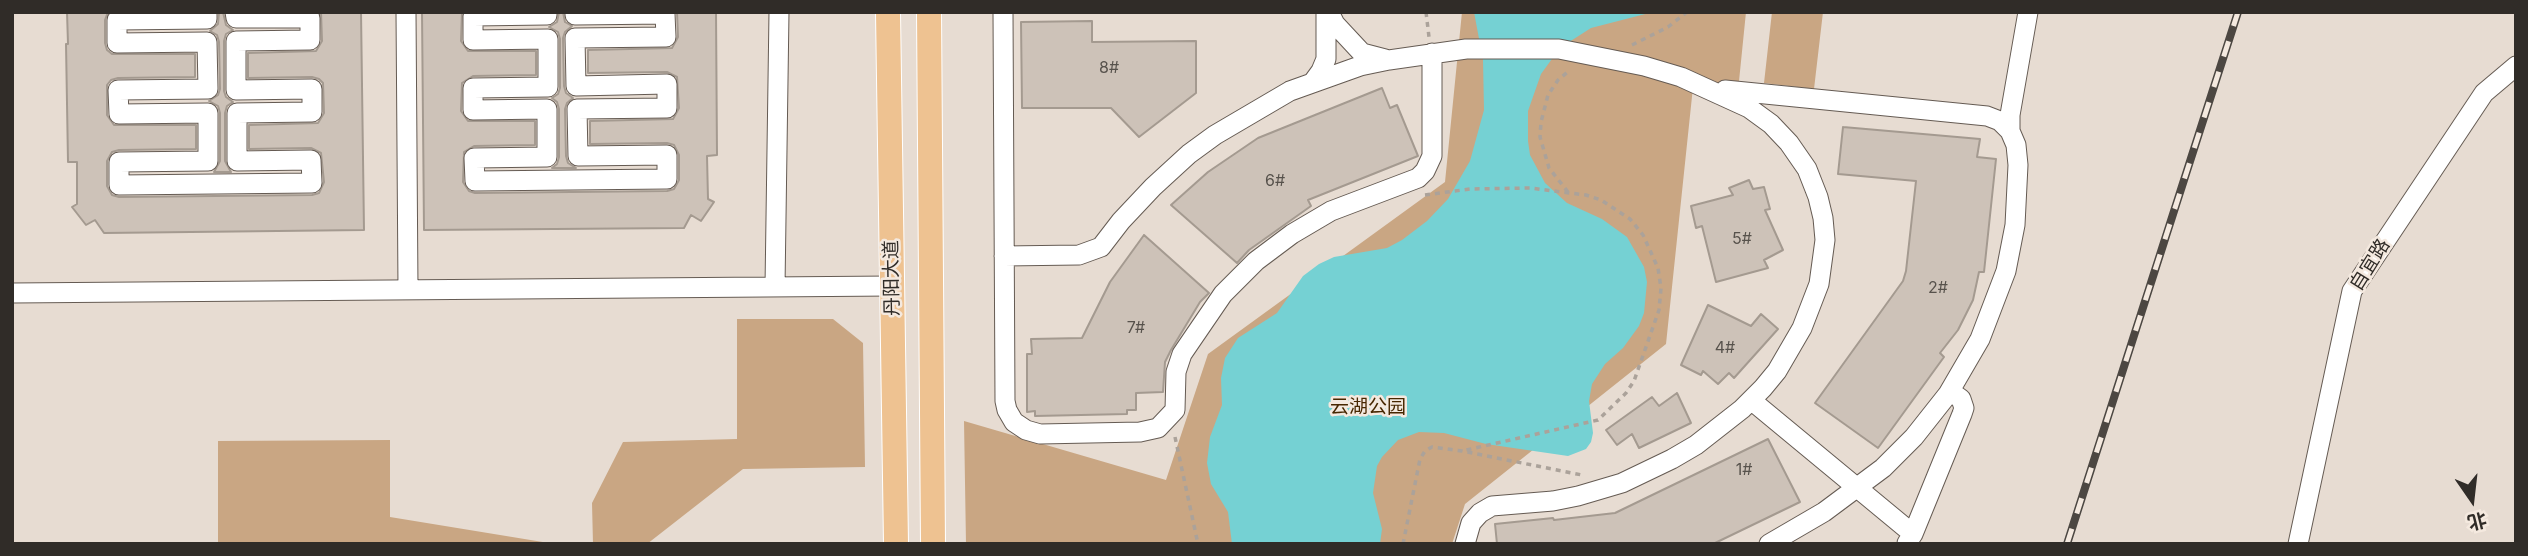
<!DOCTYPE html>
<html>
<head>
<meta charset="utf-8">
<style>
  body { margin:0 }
  #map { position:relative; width:2528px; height:556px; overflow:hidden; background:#e7dcd2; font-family:Inter,"Noto Sans SC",sans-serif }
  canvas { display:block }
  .frame { position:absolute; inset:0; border:14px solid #302c28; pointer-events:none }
  .north { position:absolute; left:2437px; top:465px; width:70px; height:70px; -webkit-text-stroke:5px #f4e9df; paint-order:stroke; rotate:166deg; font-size:19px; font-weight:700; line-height:28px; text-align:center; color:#302c28 }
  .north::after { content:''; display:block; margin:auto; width:24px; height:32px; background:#302c28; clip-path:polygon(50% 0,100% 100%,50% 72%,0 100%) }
</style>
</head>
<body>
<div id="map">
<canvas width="2528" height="556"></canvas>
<div class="frame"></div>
<div class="north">北</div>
</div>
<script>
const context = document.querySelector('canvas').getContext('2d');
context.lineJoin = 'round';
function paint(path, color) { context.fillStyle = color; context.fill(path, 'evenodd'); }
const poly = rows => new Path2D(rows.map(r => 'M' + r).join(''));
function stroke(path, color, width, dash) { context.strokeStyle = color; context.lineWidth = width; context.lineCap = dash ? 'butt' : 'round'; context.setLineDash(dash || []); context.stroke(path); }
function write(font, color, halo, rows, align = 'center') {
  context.font = font + ' Inter,"Noto Sans SC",sans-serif'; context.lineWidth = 5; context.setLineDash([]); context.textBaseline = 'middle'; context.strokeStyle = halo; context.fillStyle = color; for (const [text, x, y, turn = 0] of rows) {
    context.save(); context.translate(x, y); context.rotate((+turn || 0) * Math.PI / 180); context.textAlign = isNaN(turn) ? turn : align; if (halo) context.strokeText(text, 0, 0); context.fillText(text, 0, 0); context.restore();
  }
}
const green = poly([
  [1462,12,1746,12,1738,91,1693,87,1666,344,1465,504,1452,544,966,544,964,421,1166,480,1208,354,1445,182],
  [1772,12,1823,12,1814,89,1764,83],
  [737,319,833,319,863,343,865,467,743,469,647,544,593,544,592,503,623,442,737,439],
  [390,440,390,517,555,544,218,544,218,441]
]);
const water = poly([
  [1474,12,1653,12,1591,28,1566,44,1557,52,1541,74,1528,111,1528,141,1530,155,1545,183,1567,203,1602,219,1627,237,1644,267,1647,282,1644,313,1639,326,1623,348,1605,364,1592,384,1589,401,1593,433,1591,442,1586,449,1568,456,1486,444,1444,433,1419,432,1398,440,1382,457,1377,466,1373,493,1382,529,1380,544,1232,544,1228,512,1211,484,1207,463,1210,437,1222,405,1221,378,1225,358,1238,338,1277,313,1303,276,1319,264,1334,257,1387,248,1402,240,1427,221,1448,199,1470,161,1484,110,1483,60]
]);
const building = poly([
  [67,12,108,12,105,20,105,43,107,50,112,54,195,54,195,77,118,78,111,80,107,85,107,115,114,125,196,125,196,149,119,150,112,152,107,161,107,186,112,195,119,197,312,195,319,193,324,182,321,153,311,148,249,149,249,125,318,123,324,113,323,83,319,79,312,77,248,78,248,53,316,51,322,41,321,12,361,12,364,230,104,233,95,220,86,225,72,207,77,204,77,162,68,162,66,44,68,44,67,12],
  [219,12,223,12,226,25,233,30,226,34,224,41,224,91,226,97,233,102,227,106,225,113,225,161,231,172,214,172,220,161,220,113,218,106,209,101,218,95,220,89,219,42,217,35,210,31,218,24,219,12],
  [422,12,462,12,461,41,468,51,536,51,536,75,473,76,462,83,461,111,468,121,535,121,535,145,474,146,464,152,463,182,469,191,475,193,667,191,674,189,679,180,679,155,674,145,667,143,590,144,590,121,673,119,679,108,677,77,667,72,588,73,588,50,672,48,678,37,677,12,716,12,717,155,707,156,708,199,714,202,701,221,691,215,684,228,424,230,422,12],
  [559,12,563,12,565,22,572,26,565,32,563,38,564,86,566,93,573,98,567,103,565,109,566,156,568,163,576,168,552,168,557,164,559,157,559,109,557,102,552,98,558,94,560,88,560,39,558,32,549,27,557,22,559,12],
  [1092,21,1092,42,1196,41,1196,93,1139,137,1111,108,1022,108,1021,22,1092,21],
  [1382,88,1390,108,1397,105,1418,156,1308,200,1311,206,1249,250,1237,263,1171,205,1208,172,1258,138,1382,88],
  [1843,127,1980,139,1977,157,1996,159,1984,272,1979,272,1973,300,1958,330,1940,353,1944,357,1878,448,1815,403,1903,281,1906,271,1916,181,1838,174,1843,127],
  [1749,180,1753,189,1764,187,1770,209,1765,210,1783,250,1764,260,1768,268,1716,282,1702,226,1696,228,1691,206,1733,195,1729,188,1749,180],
  [1144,235,1209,293,1200,302,1171,350,1165,362,1163,392,1136,393,1136,410,1127,410,1127,414,1035,416,1035,411,1027,412,1027,354,1032,354,1031,339,1082,338,1110,282,1144,235],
  [1708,305,1751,326,1761,314,1778,329,1734,378,1729,373,1718,384,1703,371,1701,375,1681,365,1708,305],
  [1677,393,1691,423,1639,448,1632,434,1617,445,1606,430,1652,397,1659,406,1677,393],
  [1768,439,1800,502,1713,544,1497,544,1495,524,1553,518,1554,520,1615,513,1768,439]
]);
const path = poly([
  [1426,12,1429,37],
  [1632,45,1668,27,1687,12],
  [1568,192,1549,168,1540,137,1541,122,1548,95,1558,80,1570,70],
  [1425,195,1470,189,1530,188,1586,195,1601,200,1630,219,1643,235,1658,268,1661,288,1659,310,1634,381,1626,393,1598,420,1462,451],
  [1175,437,1198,544],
  [1403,544,1420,459,1425,451,1432,447,1462,451,1582,475]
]);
const minor = poly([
  [207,12,207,19,117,20,117,43,207,42,208,89,118,90,119,114,208,113,208,161,119,162,119,185,312,183,311,160,237,161,237,113,312,112,312,89,236,90,236,41,310,40,310,18,236,18,235,12],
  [406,12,408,289],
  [547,12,547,15,473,16,473,40,548,39,548,87,473,88,473,110,547,109,547,157,474,158,475,181,667,179,667,155,578,156,577,109,667,108,667,84,576,86,575,38,666,37,665,14,575,15,575,12],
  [1003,12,1005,401,1007,410,1014,422,1026,430,1040,434,1140,432,1158,428,1175,410,1176,372,1182,354,1223,294,1256,261,1292,234,1331,211,1418,178,1425,171,1432,156,1432,53],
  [1329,12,1335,24,1362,53,1385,59],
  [1313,82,1321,71,1326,59,1326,12],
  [1725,90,1987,116,2000,121,2010,131,2016,145,2018,165,2015,225,2006,271,1980,339,1948,394,1914,437,1883,468,1824,512,1769,544],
  [2010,131,2010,115,2028,12],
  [1004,256,1079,255,1101,247,1121,221,1153,187,1189,154,1215,135,1290,91,1360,66,1389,60,1466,49,1559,49,1644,66,1681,77,1749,108,1771,124,1789,143,1807,169,1818,197,1823,218,1825,240,1819,284,1802,328,1777,371,1763,388,1742,409,1696,445,1672,459,1622,483,1578,496,1553,501,1492,506,1480,513,1471,523,1465,544],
  [775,287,779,12],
  [12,293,892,286],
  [1751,400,1913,534],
  [1907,543,1913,534,1962,414,1964,408,1961,399,1950,391],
  [2298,544,2352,291,2484,93,2516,66]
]);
const major = poly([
  [888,12,896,544],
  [929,12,933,544]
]);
const rail = poly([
  [2067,544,2238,12]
]);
const numberNames = [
  ["8#",1109,68],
  ["6#",1275,181],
  ["5#",1742,239],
  ["2#",1938,288],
  ["7#",1136,328],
  ["4#",1725,348],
  ["1#",1744,470]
];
const streetNames = [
  ["自宜路",2370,265,-58],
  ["丹阳大道",892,278,-91]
];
const parkNames = [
  ["云湖公园",1368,407]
];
paint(green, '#c9a683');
paint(water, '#75d1d3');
paint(building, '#cdc2b8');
stroke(building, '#a49a90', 2);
stroke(minor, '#655b53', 21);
stroke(major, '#fff', 26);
stroke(path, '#aba29a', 3.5, [5, 5]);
stroke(minor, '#fff', 19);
stroke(major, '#eec291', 24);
stroke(rail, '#4c4742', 8);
stroke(rail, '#f4e9df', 5, [16]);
write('16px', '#57524c', null, numberNames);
write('19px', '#302c28', '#f4e9df', streetNames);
write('19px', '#472700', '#f4e9df', parkNames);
</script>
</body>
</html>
